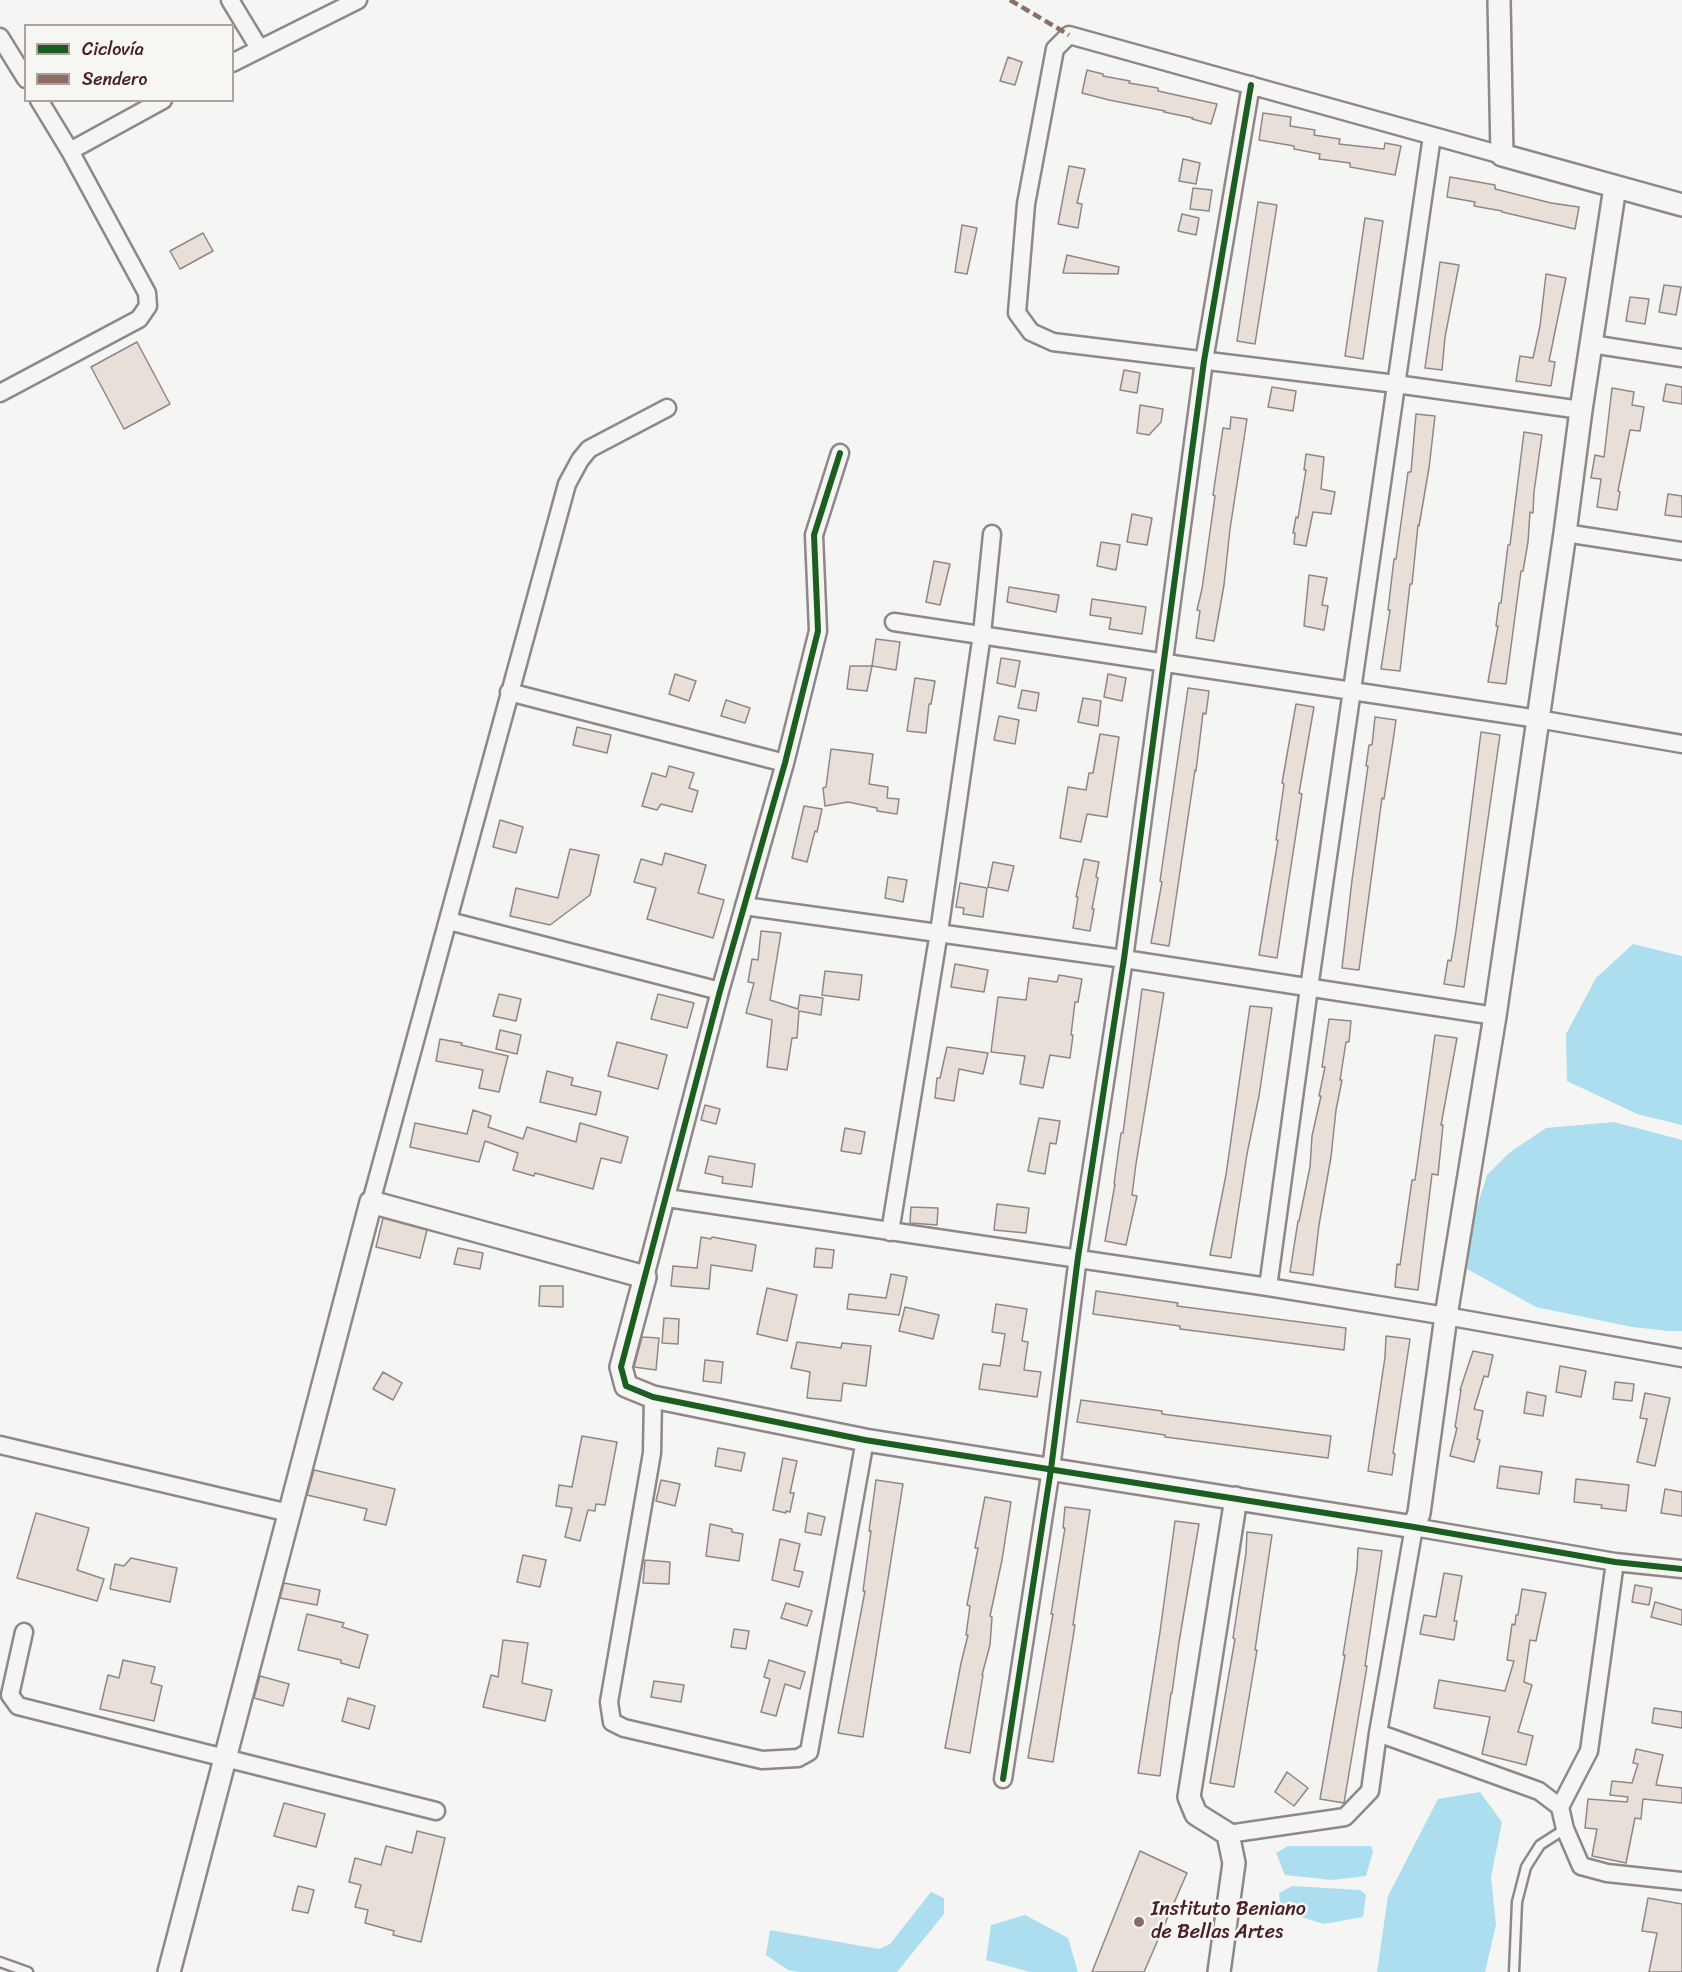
<!DOCTYPE html>
<html>
<head>
<meta charset="utf-8">
<style>
  body { margin:0 }
  #map { position:relative; width:1682px; height:1972px; overflow:hidden; background:#f5f5f3; font-family:Sriracha,sans-serif }
  canvas { display:block }
  .legend { position:absolute; left:24px; top:24px; width:210px; height:78px; box-sizing:border-box; background:#f6f6f2; border:2px solid #b1a0a2; margin:0; padding:8px 10px; list-style:none; font-size:18px; color:#4a1f2b }
  .legend li { display:flex; align-items:center; gap:12px; height:30px }
  .legend b { width:30px; border:2px solid #b1a0a2 }
</style>
</head>
<body>
<div id="map">
<canvas width="1682" height="1972"></canvas>
<ul class="legend">
<li><b style="height:8px;background:#1b5e20"></b>Ciclovía</li>
<li><b style="height:8px;background:#8d6e63"></b>Sendero</li>
</ul>
</div>
<script>
const context = document.querySelector('canvas').getContext('2d');
context.lineJoin = 'round';
function paint(path, color) { context.fillStyle = color; context.fill(path, 'evenodd'); }
const poly = rows => new Path2D(rows.map(r => 'M' + r).join(''));
function stroke(path, color, width, dash) { context.strokeStyle = color; context.lineWidth = width; context.lineCap = dash ? 'butt' : 'round'; context.setLineDash(dash || []); context.stroke(path); }
function write(font, color, halo, rows, align = 'center') {
  context.font = font + ' Sriracha,sans-serif'; context.lineWidth = 5; context.setLineDash([]); context.textBaseline = 'middle'; context.strokeStyle = halo; context.fillStyle = color; for (const [text, x, y, turn = 0] of rows) {
    context.save(); context.translate(x, y); context.rotate((+turn || 0) * Math.PI / 180); context.textAlign = isNaN(turn) ? turn : align; if (halo) context.strokeText(text, 0, 0); context.fillText(text, 0, 0); context.restore();
  }
}
const water = poly([
  [1633,944,1682,956,1682,1125,1637,1114,1567,1081,1566,1034,1596,978],
  [1614,1122,1682,1140,1682,1331,1669,1331,1632,1327,1536,1307,1467,1269,1474,1216,1487,1175,1509,1153,1546,1128],
  [1480,1792,1502,1822,1491,1877,1496,1925,1485,1972,1377,1972,1388,1896,1438,1799],
  [1288,1846,1371,1846,1373,1851,1366,1876,1332,1880,1285,1875,1276,1853],
  [1292,1886,1360,1890,1366,1895,1363,1917,1324,1924,1281,1911,1279,1893],
  [931,1892,944,1898,944,1914,897,1972,799,1972,788,1970,766,1955,770,1930,879,1949,890,1944],
  [1025,1915,1068,1938,1078,1972,1030,1972,986,1960,991,1925]
]);
const building = poly([
  [1008,57,1022,62,1015,85,1000,81,1008,57],
  [1087,70,1103,74,1103,76,1130,81,1129,83,1158,88,1158,91,1217,104,1211,124,1192,119,1193,118,1164,112,1165,111,1109,100,1082,93,1087,70],
  [1263,113,1291,117,1290,126,1315,130,1314,135,1340,139,1339,144,1384,149,1385,143,1401,146,1395,175,1350,167,1350,163,1319,159,1320,154,1294,149,1294,146,1259,140,1263,113],
  [1183,159,1200,163,1196,184,1179,181,1183,159],
  [1069,166,1085,169,1077,203,1082,204,1078,228,1058,224,1069,166],
  [1450,177,1495,185,1495,189,1551,203,1579,207,1575,229,1502,212,1502,211,1474,206,1475,202,1447,197,1450,177],
  [1193,188,1212,190,1209,211,1190,209,1193,188],
  [1258,202,1277,205,1255,344,1237,341,1258,202],
  [1182,214,1199,218,1196,235,1178,231,1182,214],
  [1365,218,1383,221,1363,359,1345,356,1365,218],
  [962,225,977,228,967,274,955,272,962,225],
  [203,233,213,251,180,269,170,251,203,233],
  [1067,255,1119,267,1118,274,1063,273,1067,255],
  [1440,262,1459,265,1445,337,1442,370,1425,368,1440,262],
  [1546,274,1566,278,1549,361,1555,362,1551,386,1516,381,1520,356,1533,358,1540,326,1546,274],
  [1664,285,1681,287,1676,315,1659,312,1664,285],
  [1630,297,1649,299,1645,324,1626,321,1630,297],
  [137,342,170,404,124,429,91,367,137,342],
  [1124,370,1140,373,1137,393,1120,390,1124,370],
  [1666,384,1682,387,1682,404,1663,401,1666,384],
  [1272,387,1296,391,1293,411,1268,407,1272,387],
  [1612,388,1634,392,1632,405,1644,407,1640,431,1630,430,1618,491,1620,492,1617,510,1597,507,1601,479,1591,478,1595,455,1604,457,1612,388],
  [1140,405,1163,409,1161,422,1149,435,1137,433,1140,405],
  [1416,414,1435,416,1429,468,1419,526,1418,525,1412,584,1410,584,1400,671,1381,669,1390,610,1388,610,1394,559,1396,559,1408,472,1411,472,1416,414],
  [1231,417,1247,419,1230,529,1224,585,1214,641,1196,638,1200,611,1197,610,1202,589,1215,496,1213,495,1223,428,1230,429,1231,417],
  [1524,432,1542,435,1534,492,1533,513,1530,512,1528,542,1523,571,1521,571,1506,684,1488,682,1498,626,1496,626,1499,603,1501,603,1508,545,1510,545,1524,432],
  [1306,454,1324,457,1321,489,1335,492,1331,514,1313,512,1306,546,1294,544,1295,533,1293,533,1296,517,1298,518,1306,470,1304,470,1306,454],
  [1668,494,1682,496,1682,517,1665,515,1668,494],
  [1132,514,1152,518,1147,545,1127,542,1132,514],
  [1101,542,1120,545,1116,570,1097,566,1101,542],
  [934,561,950,564,940,605,926,602,934,561],
  [1309,575,1327,578,1322,605,1328,606,1324,630,1304,626,1309,575],
  [1009,587,1059,595,1056,612,1007,602,1009,587],
  [1092,599,1146,607,1142,634,1109,629,1111,618,1090,615,1092,599],
  [876,639,900,642,896,670,872,666,876,639],
  [1001,658,1020,661,1015,687,997,683,1001,658],
  [850,666,872,666,867,691,847,689,850,666],
  [675,674,696,681,689,701,669,694,675,674],
  [1108,674,1126,678,1122,701,1104,697,1108,674],
  [915,678,935,681,931,704,929,704,926,733,907,731,915,678],
  [1188,688,1209,691,1206,714,1203,713,1196,771,1195,770,1169,946,1151,943,1162,882,1160,881,1188,688],
  [1022,690,1039,693,1036,711,1018,708,1022,690],
  [1083,698,1101,701,1098,726,1078,722,1083,698],
  [726,700,750,708,745,723,721,716,726,700],
  [1296,704,1314,707,1299,793,1302,794,1277,958,1259,955,1278,840,1276,840,1284,784,1282,783,1296,704],
  [999,716,1019,720,1015,744,994,740,999,716],
  [1375,717,1396,720,1393,741,1384,799,1382,798,1359,970,1342,968,1352,880,1368,766,1366,766,1369,745,1372,745,1375,717],
  [577,727,611,735,607,753,573,745,577,727],
  [1481,732,1500,735,1464,987,1444,984,1448,960,1451,961,1456,931,1481,732],
  [1100,734,1119,737,1107,817,1087,814,1081,842,1060,838,1068,787,1086,790,1089,773,1093,773,1100,734],
  [831,749,873,754,869,784,888,787,887,798,899,799,897,814,877,811,877,808,848,802,825,806,823,788,826,787,831,749],
  [669,766,694,773,689,788,698,791,692,812,661,804,657,810,642,806,652,773,666,777,669,766],
  [804,806,822,809,817,832,815,831,807,862,792,858,804,806],
  [500,820,523,827,516,853,493,847,500,820],
  [570,849,599,855,590,895,550,925,510,916,516,888,558,898,570,849],
  [665,853,706,865,698,893,724,900,713,938,647,919,656,888,634,882,641,859,662,865,665,853],
  [1084,859,1099,862,1096,877,1098,878,1092,909,1094,909,1090,931,1073,928,1078,897,1076,897,1084,859],
  [993,862,1014,866,1008,891,988,887,993,862],
  [888,877,907,880,903,902,885,898,888,877],
  [960,883,987,888,983,917,963,914,964,908,956,907,960,883],
  [761,931,781,933,770,1000,798,1009,800,995,823,998,821,1015,799,1011,797,1038,792,1038,787,1070,767,1067,772,1020,746,1013,754,983,748,982,752,959,758,960,761,931],
  [955,964,988,970,984,992,951,987,955,964],
  [825,971,862,975,859,1000,822,995,825,971],
  [1059,975,1082,979,1078,1002,1075,1002,1071,1035,1073,1035,1070,1058,1050,1055,1043,1088,1020,1084,1025,1056,991,1052,998,997,1026,1000,1029,978,1057,982,1059,975],
  [1142,989,1164,993,1136,1164,1132,1195,1137,1196,1126,1245,1105,1241,1115,1184,1114,1184,1118,1154,1121,1133,1123,1133,1142,989],
  [499,994,521,999,516,1021,493,1016,499,994],
  [658,994,694,1003,687,1028,651,1019,658,994],
  [1250,1006,1272,1008,1259,1096,1247,1154,1231,1258,1210,1255,1226,1175,1250,1006],
  [1329,1019,1351,1021,1349,1042,1346,1042,1340,1080,1342,1080,1336,1110,1331,1157,1319,1225,1313,1275,1290,1272,1298,1221,1299,1221,1310,1167,1312,1136,1321,1096,1319,1096,1325,1067,1322,1067,1329,1019],
  [500,1030,521,1035,517,1054,496,1049,500,1030],
  [1435,1035,1457,1038,1441,1125,1443,1125,1438,1175,1432,1174,1418,1290,1395,1287,1397,1264,1400,1265,1412,1180,1415,1180,1435,1035],
  [440,1039,462,1043,461,1045,508,1056,499,1092,479,1088,483,1070,436,1061,440,1039],
  [617,1042,667,1055,658,1089,608,1076,617,1042],
  [947,1047,988,1053,983,1074,959,1069,954,1101,935,1098,937,1078,940,1078,947,1047],
  [547,1071,573,1078,571,1085,601,1092,596,1115,540,1102,547,1071],
  [705,1105,720,1109,716,1124,701,1120,705,1105],
  [473,1110,491,1116,488,1127,523,1139,527,1127,576,1142,580,1123,628,1137,621,1163,601,1158,593,1189,535,1173,534,1176,513,1170,518,1153,485,1141,479,1162,410,1147,415,1123,467,1134,473,1110],
  [1039,1118,1060,1121,1056,1144,1050,1143,1045,1174,1028,1171,1039,1118],
  [845,1128,865,1132,861,1154,841,1151,845,1128],
  [709,1156,755,1164,752,1187,722,1183,723,1177,705,1173,709,1156],
  [997,1204,1029,1208,1026,1233,994,1230,997,1204],
  [911,1207,938,1208,937,1225,910,1223,911,1207],
  [383,1218,427,1230,420,1258,376,1247,383,1218],
  [701,1237,711,1239,712,1237,756,1245,752,1271,711,1265,709,1289,671,1286,673,1266,697,1268,701,1237],
  [458,1248,483,1253,480,1269,454,1264,458,1248],
  [816,1248,834,1250,832,1268,814,1267,816,1248],
  [891,1274,907,1277,899,1315,847,1309,849,1294,886,1298,891,1274],
  [540,1286,563,1286,563,1307,539,1306,540,1286],
  [767,1288,797,1295,787,1341,757,1334,767,1288],
  [1096,1291,1178,1303,1177,1306,1346,1328,1344,1350,1180,1329,1180,1326,1093,1314,1096,1291],
  [996,1304,1027,1309,1022,1341,1028,1342,1024,1370,1041,1372,1037,1397,979,1389,983,1364,1000,1366,1005,1334,992,1332,996,1304],
  [905,1307,939,1315,933,1339,899,1331,905,1307],
  [664,1318,679,1319,678,1344,662,1343,664,1318],
  [1386,1336,1410,1339,1393,1453,1395,1454,1392,1475,1368,1471,1385,1357,1386,1336],
  [642,1337,659,1338,656,1370,634,1367,642,1337],
  [797,1342,841,1348,842,1343,871,1346,866,1386,843,1383,841,1401,807,1398,810,1372,791,1368,797,1342],
  [1473,1351,1493,1355,1488,1377,1484,1376,1474,1409,1483,1411,1477,1439,1480,1440,1474,1462,1450,1456,1457,1428,1455,1427,1461,1390,1460,1390,1473,1351],
  [705,1360,723,1362,721,1383,703,1381,705,1360],
  [1560,1366,1586,1371,1581,1397,1556,1392,1560,1366],
  [383,1372,402,1383,393,1400,373,1389,383,1372],
  [1615,1382,1634,1384,1632,1401,1613,1399,1615,1382],
  [1527,1392,1546,1396,1543,1416,1524,1413,1527,1392],
  [1645,1393,1670,1398,1655,1466,1637,1462,1647,1419,1640,1418,1645,1393],
  [1081,1400,1162,1411,1162,1414,1331,1436,1328,1458,1165,1437,1165,1435,1077,1422,1081,1400],
  [582,1436,617,1442,605,1505,596,1504,595,1511,588,1510,580,1541,565,1537,572,1508,556,1506,559,1485,572,1487,582,1436],
  [718,1448,745,1453,741,1471,715,1466,718,1448],
  [783,1458,797,1461,790,1493,794,1493,790,1512,786,1511,786,1513,773,1510,783,1458],
  [1500,1466,1542,1472,1539,1494,1497,1488,1500,1466],
  [314,1470,395,1489,386,1525,364,1520,367,1509,307,1495,314,1470],
  [1576,1479,1629,1485,1626,1511,1601,1508,1602,1505,1574,1502,1576,1479],
  [661,1480,680,1484,675,1506,656,1501,661,1480],
  [876,1480,903,1484,863,1737,838,1733,865,1591,863,1591,871,1531,869,1531,876,1480],
  [1665,1489,1682,1492,1682,1516,1661,1513,1665,1489],
  [985,1497,1011,1502,1002,1560,990,1616,992,1617,990,1645,982,1675,983,1675,970,1753,945,1748,961,1663,968,1635,966,1635,970,1606,967,1605,978,1548,975,1548,985,1497],
  [1065,1507,1090,1510,1073,1625,1075,1625,1053,1762,1028,1758,1053,1614,1051,1614,1065,1528,1063,1528,1065,1507],
  [36,1513,89,1528,77,1570,104,1579,97,1601,17,1578,36,1513],
  [808,1513,825,1517,821,1535,805,1532,808,1513],
  [1175,1521,1199,1524,1179,1642,1172,1693,1171,1693,1160,1776,1138,1773,1160,1632,1175,1521],
  [710,1524,732,1529,732,1532,743,1534,739,1561,706,1556,710,1524],
  [1247,1532,1272,1535,1255,1650,1257,1650,1234,1787,1210,1783,1235,1639,1233,1638,1246,1553,1247,1532],
  [780,1539,800,1544,794,1570,803,1572,799,1587,772,1580,780,1539],
  [1358,1548,1382,1551,1365,1666,1367,1666,1344,1803,1320,1799,1345,1655,1343,1655,1357,1569,1358,1548],
  [523,1555,546,1560,540,1587,517,1582,523,1555],
  [131,1558,177,1568,170,1602,110,1589,115,1564,124,1566,131,1558],
  [645,1560,670,1562,669,1584,643,1583,645,1560],
  [1444,1573,1462,1576,1454,1621,1457,1621,1454,1640,1420,1634,1424,1615,1436,1617,1444,1573],
  [284,1583,320,1590,317,1605,280,1598,284,1583],
  [1635,1585,1652,1588,1649,1605,1632,1602,1635,1585],
  [1522,1589,1546,1593,1536,1641,1530,1640,1524,1682,1532,1685,1518,1732,1533,1736,1526,1765,1482,1754,1490,1717,1434,1708,1439,1680,1505,1691,1514,1661,1507,1660,1512,1624,1515,1625,1516,1615,1518,1615,1522,1589],
  [1655,1602,1682,1610,1682,1625,1651,1617,1655,1602],
  [786,1603,812,1611,807,1626,781,1618,786,1603],
  [307,1614,344,1623,342,1627,368,1635,359,1668,341,1663,341,1660,298,1650,307,1614],
  [734,1629,749,1631,746,1649,731,1647,734,1629],
  [503,1640,528,1643,522,1683,552,1690,545,1721,483,1707,491,1675,498,1677,503,1640],
  [123,1660,155,1667,151,1683,162,1686,154,1721,100,1709,108,1675,119,1678,123,1660],
  [769,1660,805,1672,800,1689,785,1684,776,1716,761,1712,770,1679,764,1677,769,1660],
  [260,1676,289,1684,283,1706,254,1698,260,1676],
  [654,1681,684,1685,681,1702,651,1697,654,1681],
  [348,1698,375,1706,369,1729,342,1721,348,1698],
  [1654,1708,1682,1712,1682,1728,1652,1723,1654,1708],
  [1636,1749,1663,1755,1656,1785,1682,1788,1682,1803,1643,1799,1641,1819,1635,1818,1626,1863,1592,1856,1597,1829,1585,1828,1588,1799,1627,1802,1628,1797,1610,1795,1612,1781,1632,1783,1638,1764,1633,1763,1636,1749],
  [1287,1772,1308,1788,1294,1806,1275,1792,1287,1772],
  [284,1803,325,1814,316,1847,274,1836,284,1803],
  [417,1831,445,1838,421,1942,393,1935,394,1931,365,1923,368,1910,355,1907,361,1885,349,1882,355,1858,381,1865,386,1846,412,1853,417,1831],
  [1140,1851,1187,1873,1144,1972,1092,1972,1140,1851],
  [298,1886,314,1890,308,1913,292,1910,298,1886],
  [1648,1898,1682,1904,1682,1972,1649,1972,1657,1933,1642,1931,1648,1898]
]);
const service = poly([
  [0,1962,28,1972],
  [1514,1972,1517,1902,1526,1867,1540,1845,1565,1829]
]);
const minor = poly([
  [230,0,259,48],
  [0,37,26,79],
  [232,63,358,0],
  [70,151,163,100],
  [1502,155,1069,35,1055,49,1026,204,1017,313,1031,332,1053,342,1396,384,1581,410],
  [1591,344,1682,358],
  [0,393,139,319,148,306,147,293,70,151,39,100],
  [1565,533,1682,551],
  [894,622,1538,719,1682,744],
  [509,692,785,763],
  [744,906,1124,959,1495,1016],
  [449,921,720,991],
  [667,1198,1268,1287,1446,1316,1682,1358],
  [371,1202,567,484,580,460,589,449,667,408],
  [890,1232,939,932,982,634,992,534],
  [645,1277,720,991,785,763,818,631,814,535,840,453],
  [1268,1287,1309,988,1432,136],
  [653,1397,652,1453,609,1702,612,1722,624,1728,762,1760,798,1758,809,1752,865,1440],
  [0,1445,289,1513],
  [24,1632,10,1695,18,1706,436,1811],
  [1378,1733,1414,1527,1615,1562,1682,1569],
  [1003,1779,1051,1469,1078,1257,1124,959,1204,361,1251,85],
  [1560,1807,1589,1751,1615,1562],
  [1228,1834,1345,1817,1370,1791,1378,1733,1539,1791,1560,1807,1565,1829,1581,1866,1607,1873,1682,1881]
]);
const tertiary = poly([
  [1499,0,1502,155,1682,205],
  [169,1972,371,1202,645,1277,621,1367,626,1386,653,1397,865,1440,1414,1527,1419,1513,1446,1316,1495,1016,1565,533,1581,410,1615,187],
  [1219,1972,1234,1863,1228,1834,1196,1814,1189,1797,1236,1498]
]);
const quiet = poly([
  [1010,0,1069,35]
]);
const cycleway = poly([
  [840,453,814,535,818,631,785,763,720,991,621,1367,626,1386,653,1397,865,1440,1414,1527,1615,1562,1682,1569],
  [1003,1779,1051,1469,1078,1257,1124,959,1204,361,1251,85]
]);
const markers = [
  [1139,1922,6,"#866a71"]
];
const poiNames = [
  ["Instituto Beniano",1151,1910],
  ["de Bellas Artes",1151,1933]
];
paint(water, '#acdef0');
paint(building, '#e9dfd9');
stroke(building, '#8f8788', 1.5);
stroke(service, '#8f8788', 13);
stroke(minor, '#8f8788', 21);
stroke(tertiary, '#8f8788', 26);
stroke(service, '#f5f5f3', 8);
stroke(minor, '#f5f5f3', 16);
stroke(tertiary, '#f5f5f3', 21);
stroke(quiet, '#8d6e63', 4.5, [9, 4.5]);
stroke(cycleway, '#1b5e20', 6);
for (const [x, y, r, color] of markers) { const dot = new Path2D(); dot.arc(x, y, r, 0, 2 * Math.PI); context.fillStyle = color; context.fill(dot); stroke(dot, '#f6f6f2', 2); }
write('20px', '#4a1f2b', '#f6f6f2', poiNames, 'left');
</script>
</body>
</html>
